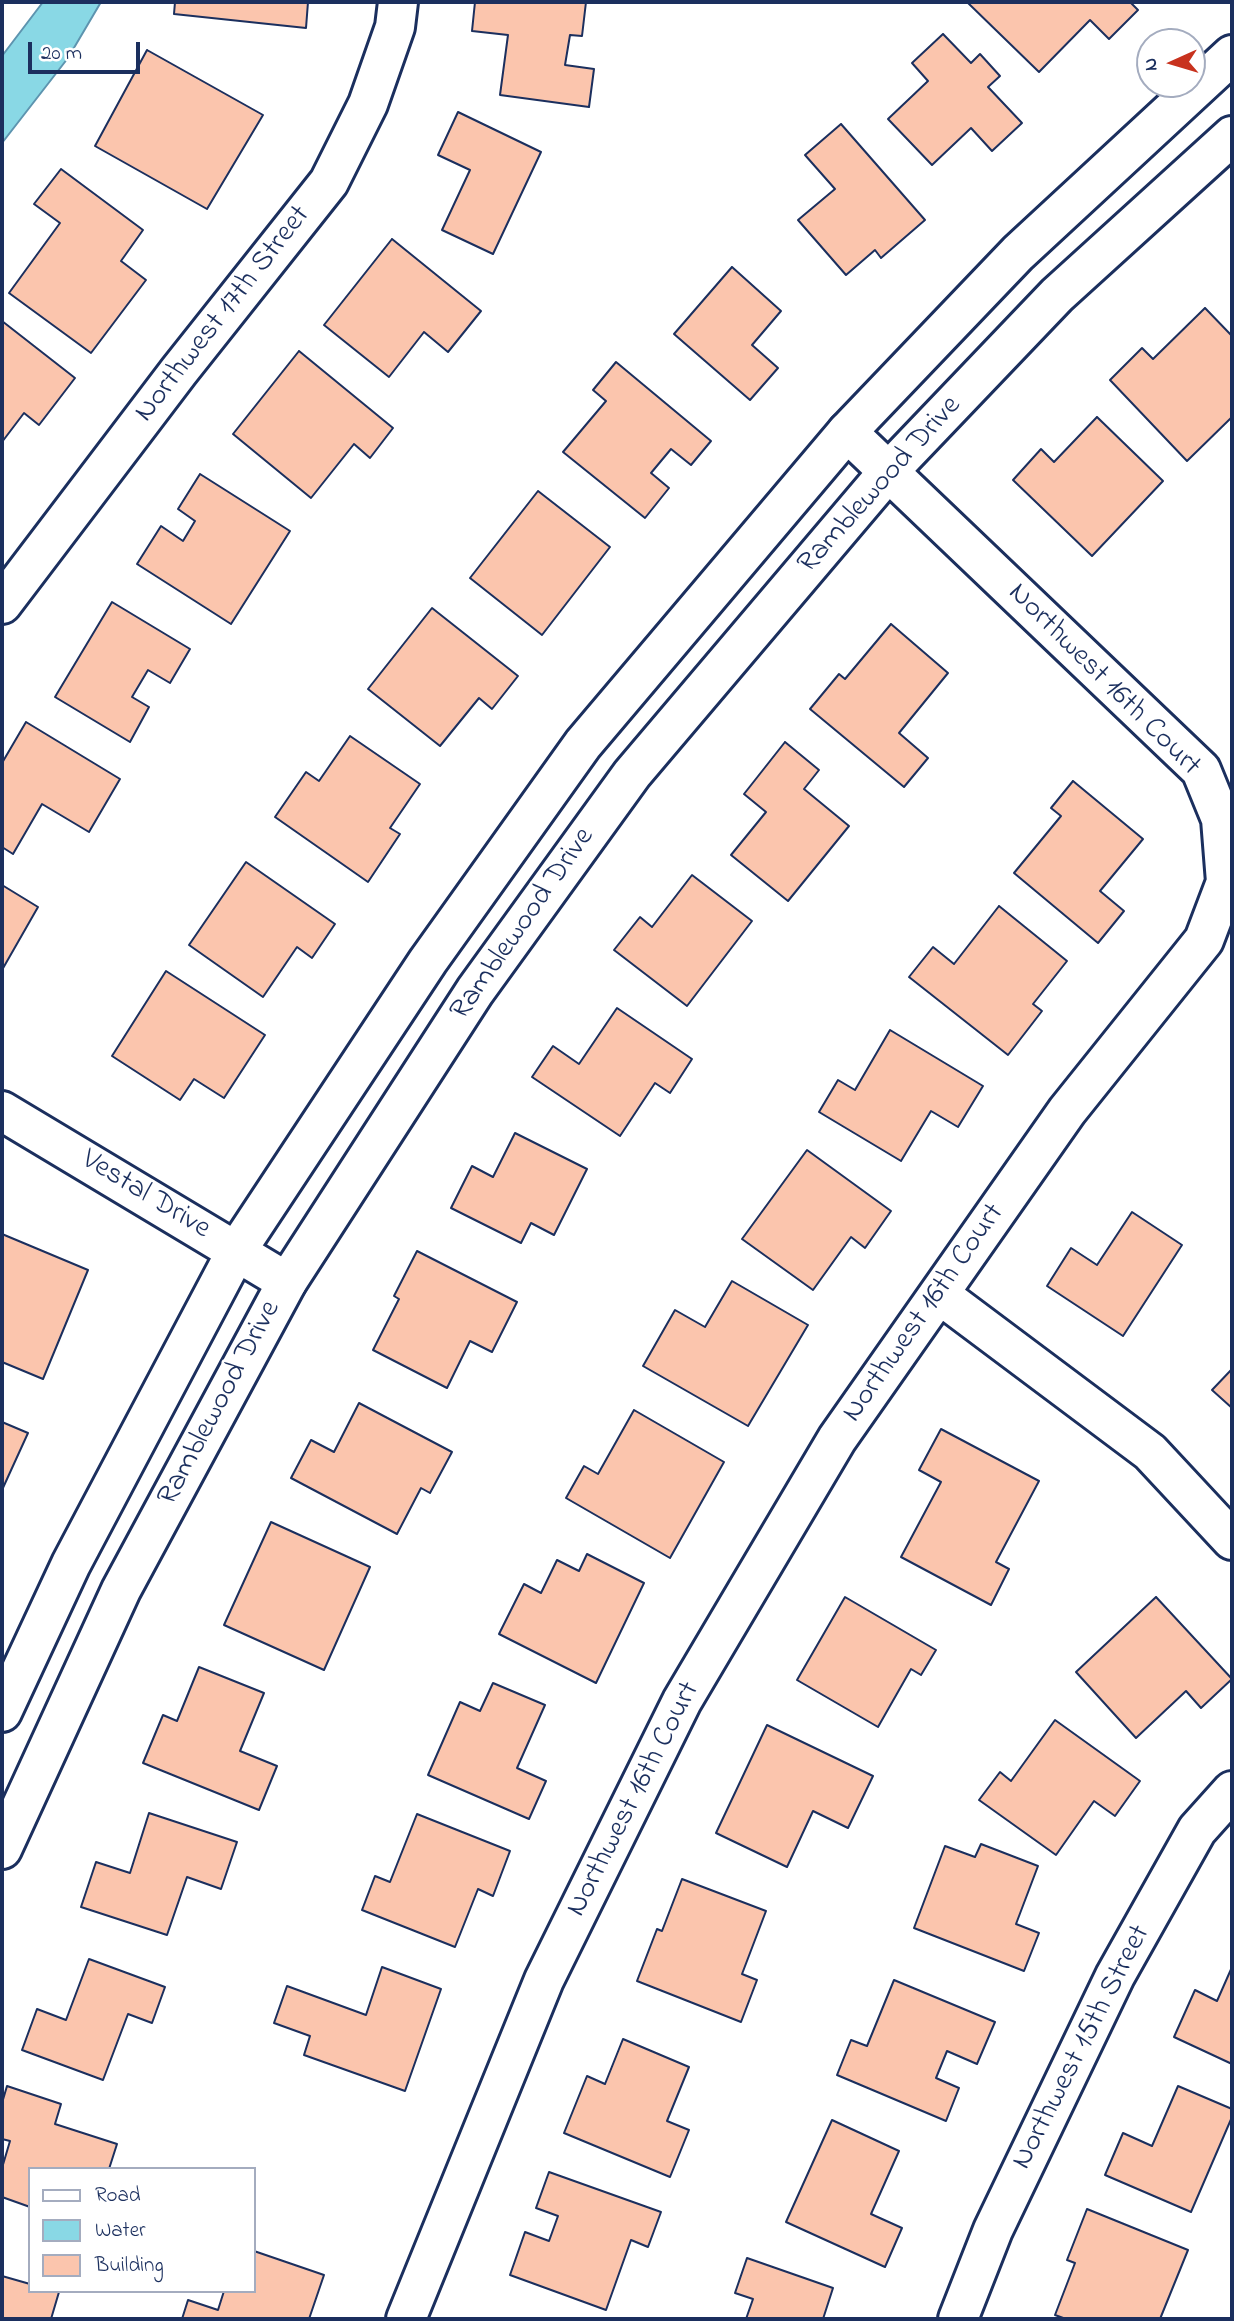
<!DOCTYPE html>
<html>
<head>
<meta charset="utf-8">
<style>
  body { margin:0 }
  #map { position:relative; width:1234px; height:2321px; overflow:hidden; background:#fff; font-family:"Indie Flower",sans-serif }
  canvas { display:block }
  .frame { position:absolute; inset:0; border:4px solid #1b2f5e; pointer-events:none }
  .legend { position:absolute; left:28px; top:2167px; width:228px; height:126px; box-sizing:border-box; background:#fff; border:2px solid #a4acbf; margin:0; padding:9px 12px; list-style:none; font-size:21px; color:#1b2f5e }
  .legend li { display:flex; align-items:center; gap:14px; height:35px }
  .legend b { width:35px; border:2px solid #a4acbf }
  .north { position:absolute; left:1136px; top:28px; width:70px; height:70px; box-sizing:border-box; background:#fff; border:2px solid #a4acbf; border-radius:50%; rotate:266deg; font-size:19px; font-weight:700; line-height:28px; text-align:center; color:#1b2f5e }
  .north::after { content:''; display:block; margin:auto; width:24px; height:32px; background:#c8321e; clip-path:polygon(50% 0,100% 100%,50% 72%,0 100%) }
  .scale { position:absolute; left:28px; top:42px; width:112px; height:32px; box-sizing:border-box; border:4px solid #1b2f5e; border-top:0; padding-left:9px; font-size:21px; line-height:24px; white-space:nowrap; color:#1b2f5e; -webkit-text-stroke:5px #fff; paint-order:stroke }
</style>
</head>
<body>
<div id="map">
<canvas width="1234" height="2321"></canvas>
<div class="frame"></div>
<ul class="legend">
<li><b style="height:9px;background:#fff"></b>Road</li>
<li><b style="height:19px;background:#89d8e5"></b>Water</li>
<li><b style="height:19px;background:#fbc5ad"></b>Building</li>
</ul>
<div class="north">N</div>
<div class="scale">20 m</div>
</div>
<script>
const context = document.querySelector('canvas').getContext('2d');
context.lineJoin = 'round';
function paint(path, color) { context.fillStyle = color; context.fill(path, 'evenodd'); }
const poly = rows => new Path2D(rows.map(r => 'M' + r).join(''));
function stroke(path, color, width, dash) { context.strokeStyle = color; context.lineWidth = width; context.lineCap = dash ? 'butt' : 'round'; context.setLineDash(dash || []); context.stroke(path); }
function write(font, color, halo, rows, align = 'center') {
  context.font = font + ' "Indie Flower",sans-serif'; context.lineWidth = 5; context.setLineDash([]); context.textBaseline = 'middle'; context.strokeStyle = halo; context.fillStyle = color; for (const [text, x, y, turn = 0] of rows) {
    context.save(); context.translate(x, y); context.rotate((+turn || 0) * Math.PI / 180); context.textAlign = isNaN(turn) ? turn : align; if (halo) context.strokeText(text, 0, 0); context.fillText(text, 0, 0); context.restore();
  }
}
const water = poly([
  [43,2,101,2,68,58,2,143,2,56,43,2]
]);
const building = poly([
  [175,2,308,2,306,28,174,14,175,2],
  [475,2,586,2,582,36,570,35,565,65,594,69,589,107,500,95,508,35,472,31,475,2],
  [967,2,1130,2,1138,10,1109,39,1090,20,1039,72,967,2],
  [943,34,971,63,980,54,1000,76,988,87,1022,123,992,151,971,128,932,165,888,119,928,81,912,63,943,34],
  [147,50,263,115,207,209,95,146,147,50],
  [458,112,541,152,493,254,442,230,470,170,438,155,458,112],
  [841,124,925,220,881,258,875,250,846,275,798,220,835,189,805,155,841,124],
  [61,169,143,230,121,261,146,280,91,353,9,293,60,223,34,204,61,169],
  [392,239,481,311,448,352,424,332,389,377,324,325,392,239],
  [732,267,781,311,752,345,778,368,750,400,674,334,732,267],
  [1205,308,1232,336,1232,417,1187,461,1110,380,1142,348,1153,359,1205,308],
  [2,321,75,378,39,425,24,413,2,442,2,321],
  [299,351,393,428,370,458,354,444,311,498,233,434,299,351],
  [616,362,711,441,691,465,671,449,651,473,669,488,645,518,563,452,606,401,593,390,616,362],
  [1097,417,1163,481,1092,556,1013,480,1041,449,1054,462,1097,417],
  [200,474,290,531,231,624,137,564,161,526,183,541,195,521,178,509,200,474],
  [538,491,610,547,542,635,470,578,538,491],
  [112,602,190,649,170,683,148,670,132,697,149,707,130,742,55,697,112,602],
  [432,608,518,676,492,709,479,698,440,746,368,689,432,608],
  [891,624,948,673,899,733,928,758,904,787,810,709,839,674,845,679,891,624],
  [26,722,120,779,89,832,42,804,13,854,2,847,2,763,26,722],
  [350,736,420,784,390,828,400,834,368,882,275,817,306,772,319,781,350,736],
  [785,742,819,770,804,789,849,826,788,901,731,855,766,812,744,794,785,742],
  [1073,781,1143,839,1100,891,1124,911,1098,943,1014,873,1061,816,1051,808,1073,781],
  [246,862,335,924,312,958,297,947,263,997,189,945,246,862],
  [692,875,752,921,687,1006,614,950,640,917,652,927,692,875],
  [2,885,38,907,2,970,2,885],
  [999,906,1067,961,1033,1004,1042,1011,1008,1055,909,977,933,947,954,964,999,906],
  [166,971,265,1035,224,1098,194,1079,180,1100,112,1056,166,971],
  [617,1008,692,1059,670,1093,655,1083,620,1136,532,1077,553,1046,579,1064,617,1008],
  [890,1030,983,1086,958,1127,931,1111,901,1161,819,1112,838,1080,855,1090,890,1030],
  [515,1133,587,1169,554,1235,531,1223,521,1243,451,1208,472,1166,493,1177,515,1133],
  [807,1150,891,1211,865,1248,851,1237,813,1290,742,1239,807,1150],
  [1132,1212,1182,1245,1123,1336,1047,1286,1071,1248,1097,1265,1132,1212],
  [2,1234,88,1270,43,1379,2,1362,2,1234],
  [417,1251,517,1302,492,1352,470,1341,447,1388,373,1350,399,1299,394,1296,417,1251],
  [732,1281,808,1325,748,1426,643,1366,675,1310,705,1327,732,1281],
  [1232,1369,1232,1408,1212,1390,1232,1369],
  [359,1403,452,1452,430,1493,421,1488,397,1534,291,1478,311,1440,334,1452,359,1403],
  [634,1410,724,1462,670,1558,566,1498,584,1466,598,1474,634,1410],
  [2,1422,28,1433,2,1490,2,1422],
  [941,1429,1039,1481,996,1562,1009,1569,991,1605,901,1557,941,1482,919,1470,941,1429],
  [271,1522,370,1567,324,1670,224,1625,271,1522],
  [587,1554,644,1583,596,1683,499,1634,524,1584,541,1593,557,1560,579,1571,587,1554],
  [845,1597,936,1650,921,1675,911,1669,878,1727,797,1680,845,1597],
  [1156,1597,1232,1679,1201,1708,1186,1691,1136,1738,1076,1672,1156,1597],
  [199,1667,264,1693,240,1751,277,1766,259,1810,143,1763,163,1715,177,1721,199,1667],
  [493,1683,545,1705,517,1768,546,1781,529,1819,428,1775,460,1702,480,1711,493,1683],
  [1055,1720,1140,1781,1115,1816,1094,1801,1056,1855,979,1800,1000,1772,1011,1781,1055,1720],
  [767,1725,873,1776,848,1828,813,1811,787,1867,716,1833,767,1725],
  [149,1813,237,1842,221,1889,187,1877,167,1935,81,1907,96,1862,130,1873,149,1813],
  [417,1814,510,1851,493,1896,478,1889,455,1947,362,1910,375,1876,390,1882,417,1814],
  [981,1844,1038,1866,1016,1924,1039,1933,1024,1971,914,1928,945,1846,975,1857,981,1844],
  [682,1879,766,1911,742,1974,757,1980,741,2022,637,1981,657,1929,662,1931,682,1879],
  [89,1959,165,1987,152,2023,128,2014,103,2080,22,2050,37,2009,66,2020,89,1959],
  [382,1967,441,1989,405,2091,304,2055,310,2036,274,2023,287,1986,366,2015,382,1967],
  [1232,1967,1232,2064,1174,2037,1195,1990,1217,2001,1232,1967],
  [894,1980,995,2022,977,2064,947,2051,936,2078,959,2088,946,2121,837,2075,851,2040,867,2046,894,1980],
  [623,2039,689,2067,667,2121,689,2130,670,2177,564,2133,587,2076,605,2084,623,2039],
  [7,2086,61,2104,55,2124,117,2144,109,2169,30,2169,30,2207,2,2197,2,2168,10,2141,2,2139,2,2103,7,2086],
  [1178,2086,1232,2109,1232,2117,1191,2212,1105,2175,1123,2133,1152,2146,1178,2086],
  [832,2120,899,2151,871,2214,902,2228,885,2267,786,2222,832,2120],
  [549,2172,661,2212,648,2247,631,2240,606,2310,510,2275,525,2232,549,2241,558,2216,536,2208,549,2172],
  [1087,2209,1188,2250,1160,2319,1066,2319,1055,2315,1075,2263,1067,2260,1087,2209],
  [254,2251,324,2275,309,2319,182,2319,188,2300,218,2310,224,2291,254,2291,254,2251],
  [747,2258,833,2288,823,2319,746,2319,753,2299,735,2293,747,2258],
  [2,2276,30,2284,30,2291,59,2292,51,2319,2,2319,2,2276]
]);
const minor = poly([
  [2,604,179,371,329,182,368,104,395,27,398,2],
  [2,1111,287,1282],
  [939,1294,1150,1452,1232,1540],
  [406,2319,544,1980,682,1701,837,1439,1067,1111,1204,940,1226,882,1221,819,1201,770,847,432],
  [958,2319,993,2230,1115,1976,1197,1830,1232,1791]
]);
const tertiary = poly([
  [2,1712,71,1564,237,1250,428,961,583,744,847,432,1018,253,1232,55],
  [2,1849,121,1590,287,1282,475,991,632,774,888,472,1057,295,1232,136]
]);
const streetNames = [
  ["Northwest 17th Street",224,315,-52],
  ["Ramblewood Drive",881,486,-48],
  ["Northwest 16th Court",1103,681,45],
  ["Ramblewood Drive",524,925,-55],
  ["Vestal Drive",145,1196,31],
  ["Northwest 16th Court",925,1314,-55],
  ["Ramblewood Drive",221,1404,-62],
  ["Northwest 16th Court",635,1800,-63],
  ["Northwest 15th Street",1083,2048,-63]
];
paint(water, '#89d8e5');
stroke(water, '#5d94af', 2);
paint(building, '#fbc5ad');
stroke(building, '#1b2f5e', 2);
stroke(minor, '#1b2f5e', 44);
stroke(tertiary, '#1b2f5e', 44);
stroke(minor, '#fff', 38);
stroke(tertiary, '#fff', 38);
write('30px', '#1b2f5e', '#fff', streetNames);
</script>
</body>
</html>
